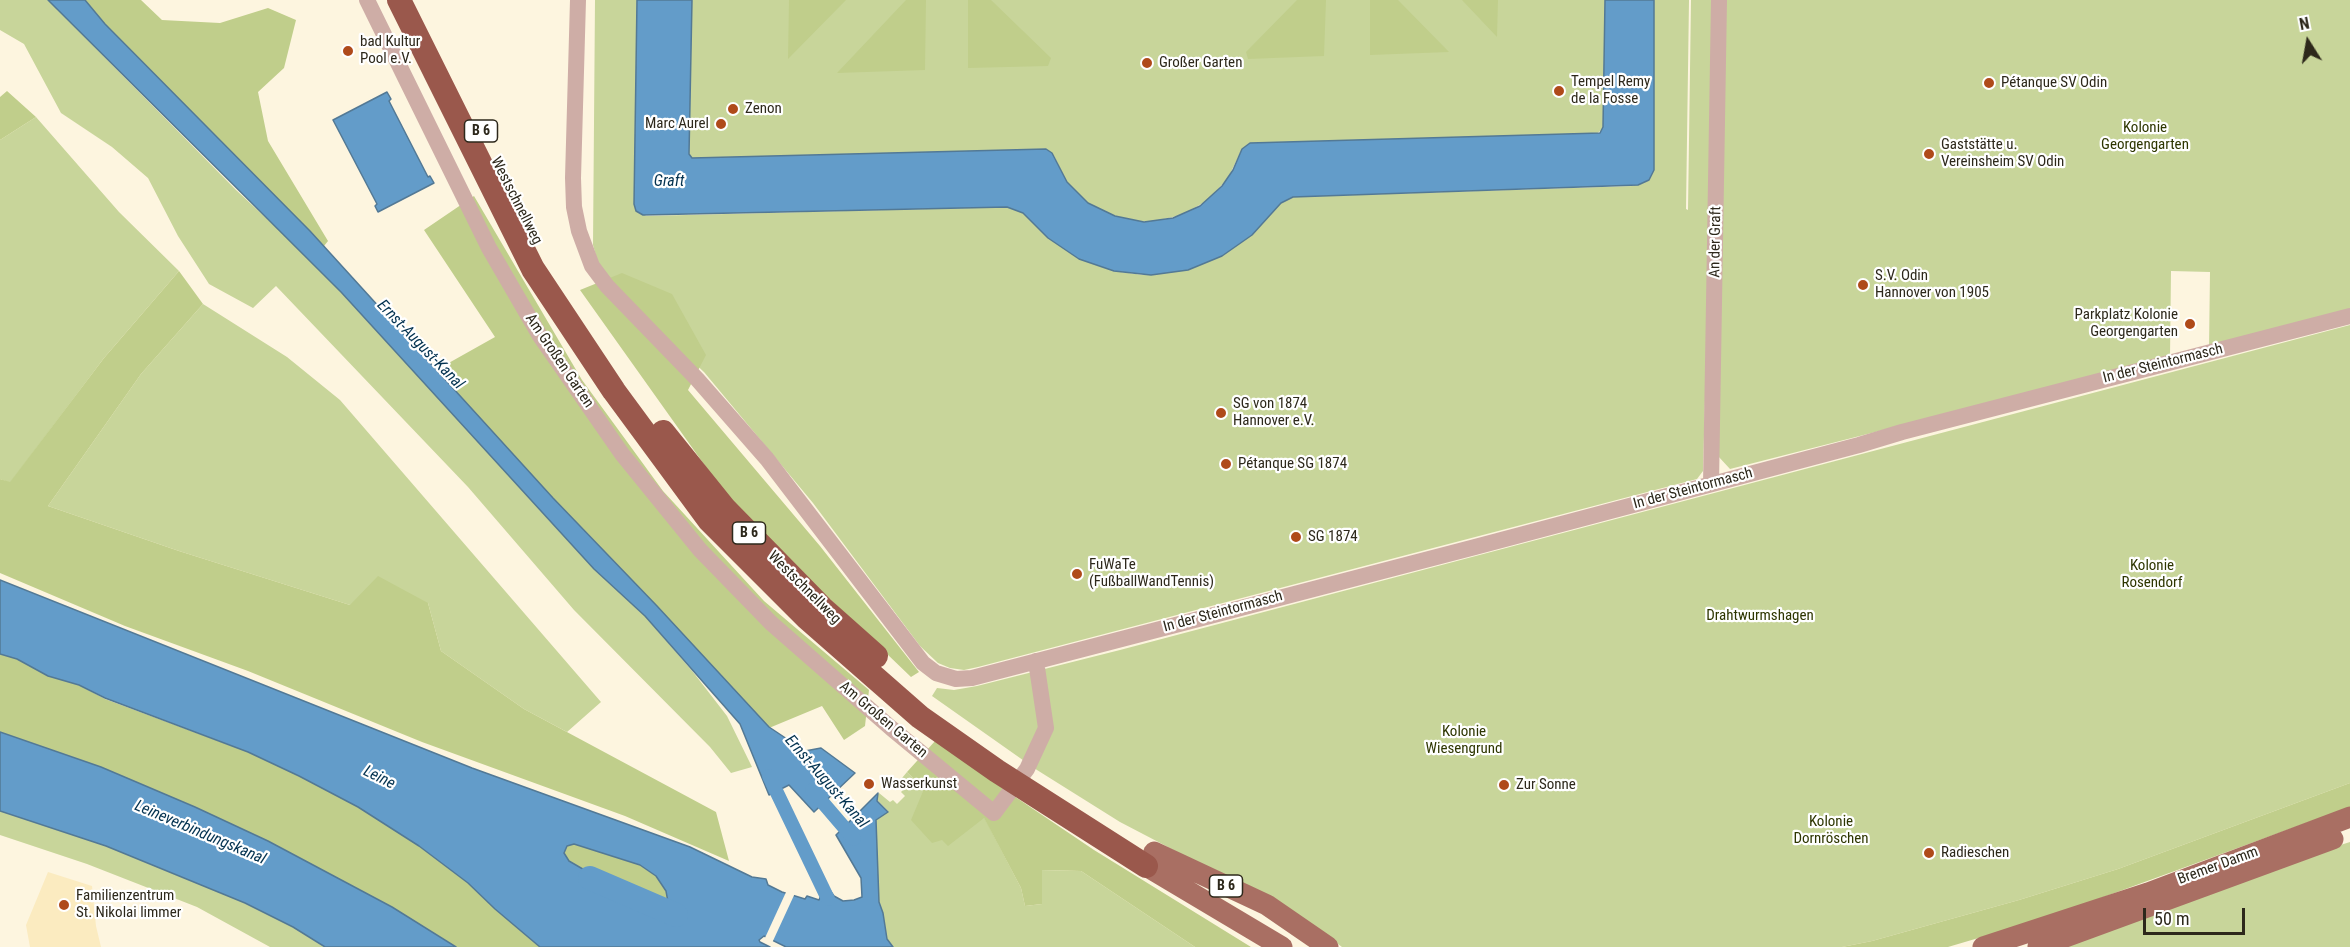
<!DOCTYPE html>
<html>
<head>
<meta charset="utf-8">
<style>
  body { margin:0 }
  #map { position:relative; width:2350px; height:947px; overflow:hidden; background:#fdf5df; font-family:"Roboto Condensed",sans-serif }
  canvas { display:block }
  .north { position:absolute; left:2278px; top:12px; width:60px; height:60px; -webkit-text-stroke:4px #fff; paint-order:stroke; rotate:349deg; font-size:16px; font-weight:700; line-height:24px; text-align:center; color:#2d281b }
  .north::after { content:''; display:block; margin:auto; width:21px; height:27px; background:#2d281b; clip-path:polygon(50% 0,100% 100%,50% 72%,0 100%) }
  .scale { position:absolute; left:2143px; top:908px; width:102px; height:27px; box-sizing:border-box; border:3px solid #2d281b; border-top:0; padding-left:8px; font-size:18px; line-height:21px; white-space:nowrap; color:#2d281b; -webkit-text-stroke:4px #fff; paint-order:stroke }
</style>
</head>
<body>
<div id="map">
<canvas width="2350" height="947"></canvas>
<div class="north">N</div>
<div class="scale">50 m</div>
</div>
<script>
const context = document.querySelector('canvas').getContext('2d');
context.lineJoin = 'round';
function paint(path, color) { context.fillStyle = color; context.fill(path, 'evenodd'); }
const poly = rows => new Path2D(rows.map(r => 'M' + r).join(''));
function stroke(path, color, width, dash) { context.strokeStyle = color; context.lineWidth = width; context.lineCap = dash ? 'butt' : 'round'; context.setLineDash(dash || []); context.stroke(path); }
function write(font, color, halo, rows, align = 'center') {
  context.font = font + ' "Roboto Condensed",sans-serif'; context.lineWidth = 4.5; context.setLineDash([]); context.textBaseline = 'middle'; context.strokeStyle = halo; context.fillStyle = color; for (const [text, x, y, turn = 0] of rows) {
    context.save(); context.translate(x, y); context.rotate((+turn || 0) * Math.PI / 180); context.textAlign = isNaN(turn) ? turn : align; if (halo) context.strokeText(text, 0, 0); context.fillText(text, 0, 0); context.restore();
  }
}
const built = poly([
  [48,872,92,886,96,926,101,947,30,947,26,925]
]);
const green = poly([
  [0,0,48,0,236,190,295,245,341,292,594,569,645,616,693,672,727,716,752,767,731,773,710,747,574,610,468,487,276,286,253,308,209,284,178,236,148,178,112,147,61,113,24,44,0,30],
  [595,0,637,0,634,204,646,216,1007,207,1023,213,1048,238,1079,259,1114,271,1143,275,1188,270,1222,256,1252,235,1281,203,1293,197,1633,186,1654,170,1654,0,1689,0,1686,209,1688,210,1691,0,1716,0,1703,471,1697,479,978,667,964,670,950,668,938,663,920,646,813,503,704,372,609,284,598,263,593,245],
  [692,0,1605,0,1603,129,1596,134,1242,149,1228,178,1208,200,1182,215,1154,221,1134,221,1115,216,1088,203,1067,182,1054,156,1045,149,692,158,689,154],
  [1726,0,2350,0,2350,311,2209,349,2210,272,2171,271,2170,357,1730,469,1718,456],
  [36,117,119,212,179,271,104,358,10,483,0,479,0,140],
  [203,304,287,357,340,400,601,702,567,732,524,709,441,651,428,603,350,605,179,551,48,506,141,374],
  [2350,325,2350,783,2118,869,2019,900,1872,941,1842,947,1342,947,1302,917,1120,822,1037,770,932,696,937,688,954,690,977,686,1120,650],
  [907,772,924,789,984,817,1021,888,1025,906,1042,904,1041,870,1081,871,1195,947,893,947,887,939,883,913,879,902,876,820,888,811,877,800,877,796,879,793,890,802,893,800,897,804,905,796,901,792,903,790,897,784],
  [0,811,106,846,245,903,293,927,325,947,270,947,197,907,87,864,0,835],
  [2350,842,2350,947,2058,947,2312,854]
]);
const forest = poly([
  [85,0,141,0,162,20,220,23,268,8,296,20,284,68,258,92,268,141,328,241,324,246,105,24],
  [789,0,846,0,788,59],
  [906,0,926,0,925,70,837,73],
  [968,0,991,0,1051,58,1048,66,968,68],
  [1297,0,1326,0,1324,56,1248,59,1246,52],
  [1370,0,1398,0,1449,52,1370,55],
  [1462,0,1498,0,1497,37],
  [7,91,36,117,0,140,0,97],
  [474,196,582,380,663,491,764,601,869,690,865,726,844,740,822,706,769,728,657,606,553,498,460,396,438,369,495,337,424,230],
  [179,271,203,304,141,374,48,506,179,551,350,605,378,576,428,603,441,651,524,709,716,812,729,861,625,816,422,742,248,671,125,626,0,573,0,479,10,482,104,358],
  [622,273,672,294,706,355,688,390,820,546,919,672,911,677,811,581,723,491,580,290],
  [0,654,17,659,48,676,79,685,105,699,248,752,299,776,358,807,419,846,468,883,495,909,540,947,456,947,392,907,195,807,101,767,0,732],
  [936,740,1005,790,1094,850,1251,947,1195,947,1081,871,1042,870,1042,904,1025,906,1021,888,984,818,948,846,942,840,932,843,911,820,924,789,907,772],
  [2350,783,2350,807,2046,918,1948,947,1842,947,1872,941,2019,900,2118,869],
  [574,844,640,865,656,876,666,891,668,902,662,905,636,900,568,861,564,853,567,846]
]);
const water = poly([
  [48,0,85,0,105,24,310,231,553,498,657,606,769,727,805,751,821,748,855,773,814,812,789,785,769,795,740,724,645,616,594,569,341,292,48,0],
  [637,0,692,0,689,154,692,158,1046,149,1052,153,1067,182,1088,203,1115,216,1144,222,1173,218,1200,206,1222,186,1233,170,1242,149,1250,143,1600,133,1603,127,1605,0,1654,0,1654,170,1649,180,1638,185,1293,197,1281,203,1252,235,1222,256,1188,270,1151,275,1114,271,1079,259,1048,238,1023,213,1007,207,643,215,636,211,634,204,637,0],
  [387,92,391,99,389,101,428,177,430,176,434,183,378,212,375,206,377,204,333,120,387,92],
  [0,580,472,768,690,847,752,877,766,879,768,885,782,892,805,899,807,896,819,900,821,895,817,886,825,883,834,896,843,901,854,900,862,897,861,878,836,835,878,793,877,801,888,812,876,820,879,902,883,913,887,939,893,947,786,947,764,936,759,940,760,942,770,947,540,947,495,909,468,883,419,846,358,807,299,776,248,752,105,698,79,685,48,676,17,659,0,654,0,580],
  [574,844,640,865,656,876,666,891,668,902,662,905,636,900,569,861,564,853,567,846,574,844],
  [0,732,101,767,195,807,268,841,392,907,456,947,325,947,293,927,245,903,106,846,0,811,0,732]
]);
const pier = poly([
  [787,890,796,891,772,943,764,940]
]);
const canal = poly([
  [769,776,828,899],
  [812,790,854,839]
]);
const river = poly([
  [590,878,676,915]
]);
const minor = poly([
  [367,0,489,248,540,336,622,454,700,550,771,623,891,728,994,813,1027,769,1046,728,1036,661],
  [578,0,573,178,574,207,579,231,592,266,607,286,697,379,767,459,923,663,936,673,956,679,972,678,1475,547,1859,445,1902,432,2350,316],
  [1711,484,1719,0]
]);
const major = poly([
  [1154,852,1267,905,1328,947],
  [1146,866,1282,947],
  [1983,947,2148,893,2350,817],
  [2038,947,2333,839]
]);
const highway = poly([
  [399,0,533,269,614,391,709,520,807,618,920,717,997,771,1146,866],
  [663,432,725,509,822,608,876,656]
]);
const markers = [
  [348,51,6,"#af4a1a"],
  [1147,63,6,"#af4a1a"],
  [1989,83,6,"#af4a1a"],
  [1559,91,6,"#af4a1a"],
  [733,109,6,"#af4a1a"],
  [721,124,6,"#af4a1a"],
  [1929,154,6,"#af4a1a"],
  [1863,285,6,"#af4a1a"],
  [2190,324,6,"#af4a1a"],
  [1221,413,6,"#af4a1a"],
  [1226,464,6,"#af4a1a"],
  [1296,537,6,"#af4a1a"],
  [1077,574,6,"#af4a1a"],
  [869,784,6,"#af4a1a"],
  [1504,785,6,"#af4a1a"],
  [1929,853,6,"#af4a1a"],
  [64,905,6,"#af4a1a"]
];
const shields = [
  [481,131,33],
  [749,533,33],
  [1226,886,33]
];
const shieldNames = [
  ["B 6",481,131],
  ["B 6",749,533],
  ["B 6",1226,886]
];
const poiNames = [
  ["bad Kultur",360,42],
  ["Pool e.V.",360,59],
  ["Großer Garten",1159,63],
  ["Tempel Remy",1571,82],
  ["de la Fosse",1571,99],
  ["Pétanque SV Odin",2001,83],
  ["Zenon",745,109],
  ["Marc Aurel",709,124,"right"],
  ["Gaststätte u.",1941,145],
  ["Vereinsheim SV Odin",1941,162],
  ["S.V. Odin",1875,276],
  ["Hannover von 1905",1875,293],
  ["Parkplatz Kolonie",2178,315,"right"],
  ["Georgengarten",2178,332,"right"],
  ["SG von 1874",1233,404],
  ["Hannover e.V.",1233,421],
  ["Pétanque SG 1874",1238,464],
  ["SG 1874",1308,537],
  ["FuWaTe",1089,565],
  ["(FußballWandTennis)",1089,582],
  ["Wasserkunst",881,784],
  ["Zur Sonne",1516,785],
  ["Radieschen",1941,853],
  ["Familienzentrum",76,896],
  ["St. Nikolai limmer",76,913]
];
const parkNames = [
  ["Kolonie",2145,128],
  ["Georgengarten",2145,145],
  ["Kolonie",2152,566],
  ["Rosendorf",2152,583],
  ["Drahtwurmshagen",1760,616],
  ["Kolonie",1464,732],
  ["Wiesengrund",1464,749],
  ["Kolonie",1831,822],
  ["Dornröschen",1831,839]
];
const streetNames = [
  ["Westschnellweg",516,201,63],
  ["An der Graft",1716,242,-89],
  ["Am Großen Garten",559,361,56],
  ["In der Steintormasch",2163,364,-14],
  ["In der Steintormasch",1693,489,-15],
  ["Westschnellweg",804,588,45],
  ["In der Steintormasch",1223,612,-15],
  ["Am Großen Garten",883,720,40],
  ["Bremer Damm",2218,866,-20]
];
const waterNames = [
  ["Graft",669,182],
  ["Ernst-August-Kanal",420,345,46],
  ["Leine",379,778,26],
  ["Ernst-August-Kanal",826,782,49],
  ["Leineverbindungskanal",200,833,23]
];
paint(built, '#fbebc0');
paint(green, '#c8d59a');
paint(forest, '#c0ce8b');
paint(water, '#639cc9');
stroke(water, '#537995', 1.5);
paint(pier, '#fdf5df');
stroke(canal, '#639cc9', 14);
stroke(river, '#639cc9', 24);
stroke(minor, '#ceada6', 16);
stroke(major, '#a96f63', 21);
stroke(highway, '#9a584c', 24);
for (const [x, y, r, color] of markers) { const dot = new Path2D(); dot.arc(x, y, r, 0, 2 * Math.PI); context.fillStyle = color; context.fill(dot); stroke(dot, '#fff', 2); }
for (const [x, y, w] of shields) { const box = new Path2D(); box.roundRect(x - w / 2, y - 11, w, 22, 4.5); context.fillStyle = '#fff'; context.fill(box); stroke(box, '#2d281b', 1.5); }
write('bold 14px', '#2d281b', null, shieldNames);
write('15px', '#2d281b', '#fff', poiNames, 'left');
write('15px', '#2e3601', '#fff', parkNames);
write('15px', '#2d281b', '#fff', streetNames);
write('italic 16px', '#033250', '#fff', waterNames);
</script>
</body>
</html>
